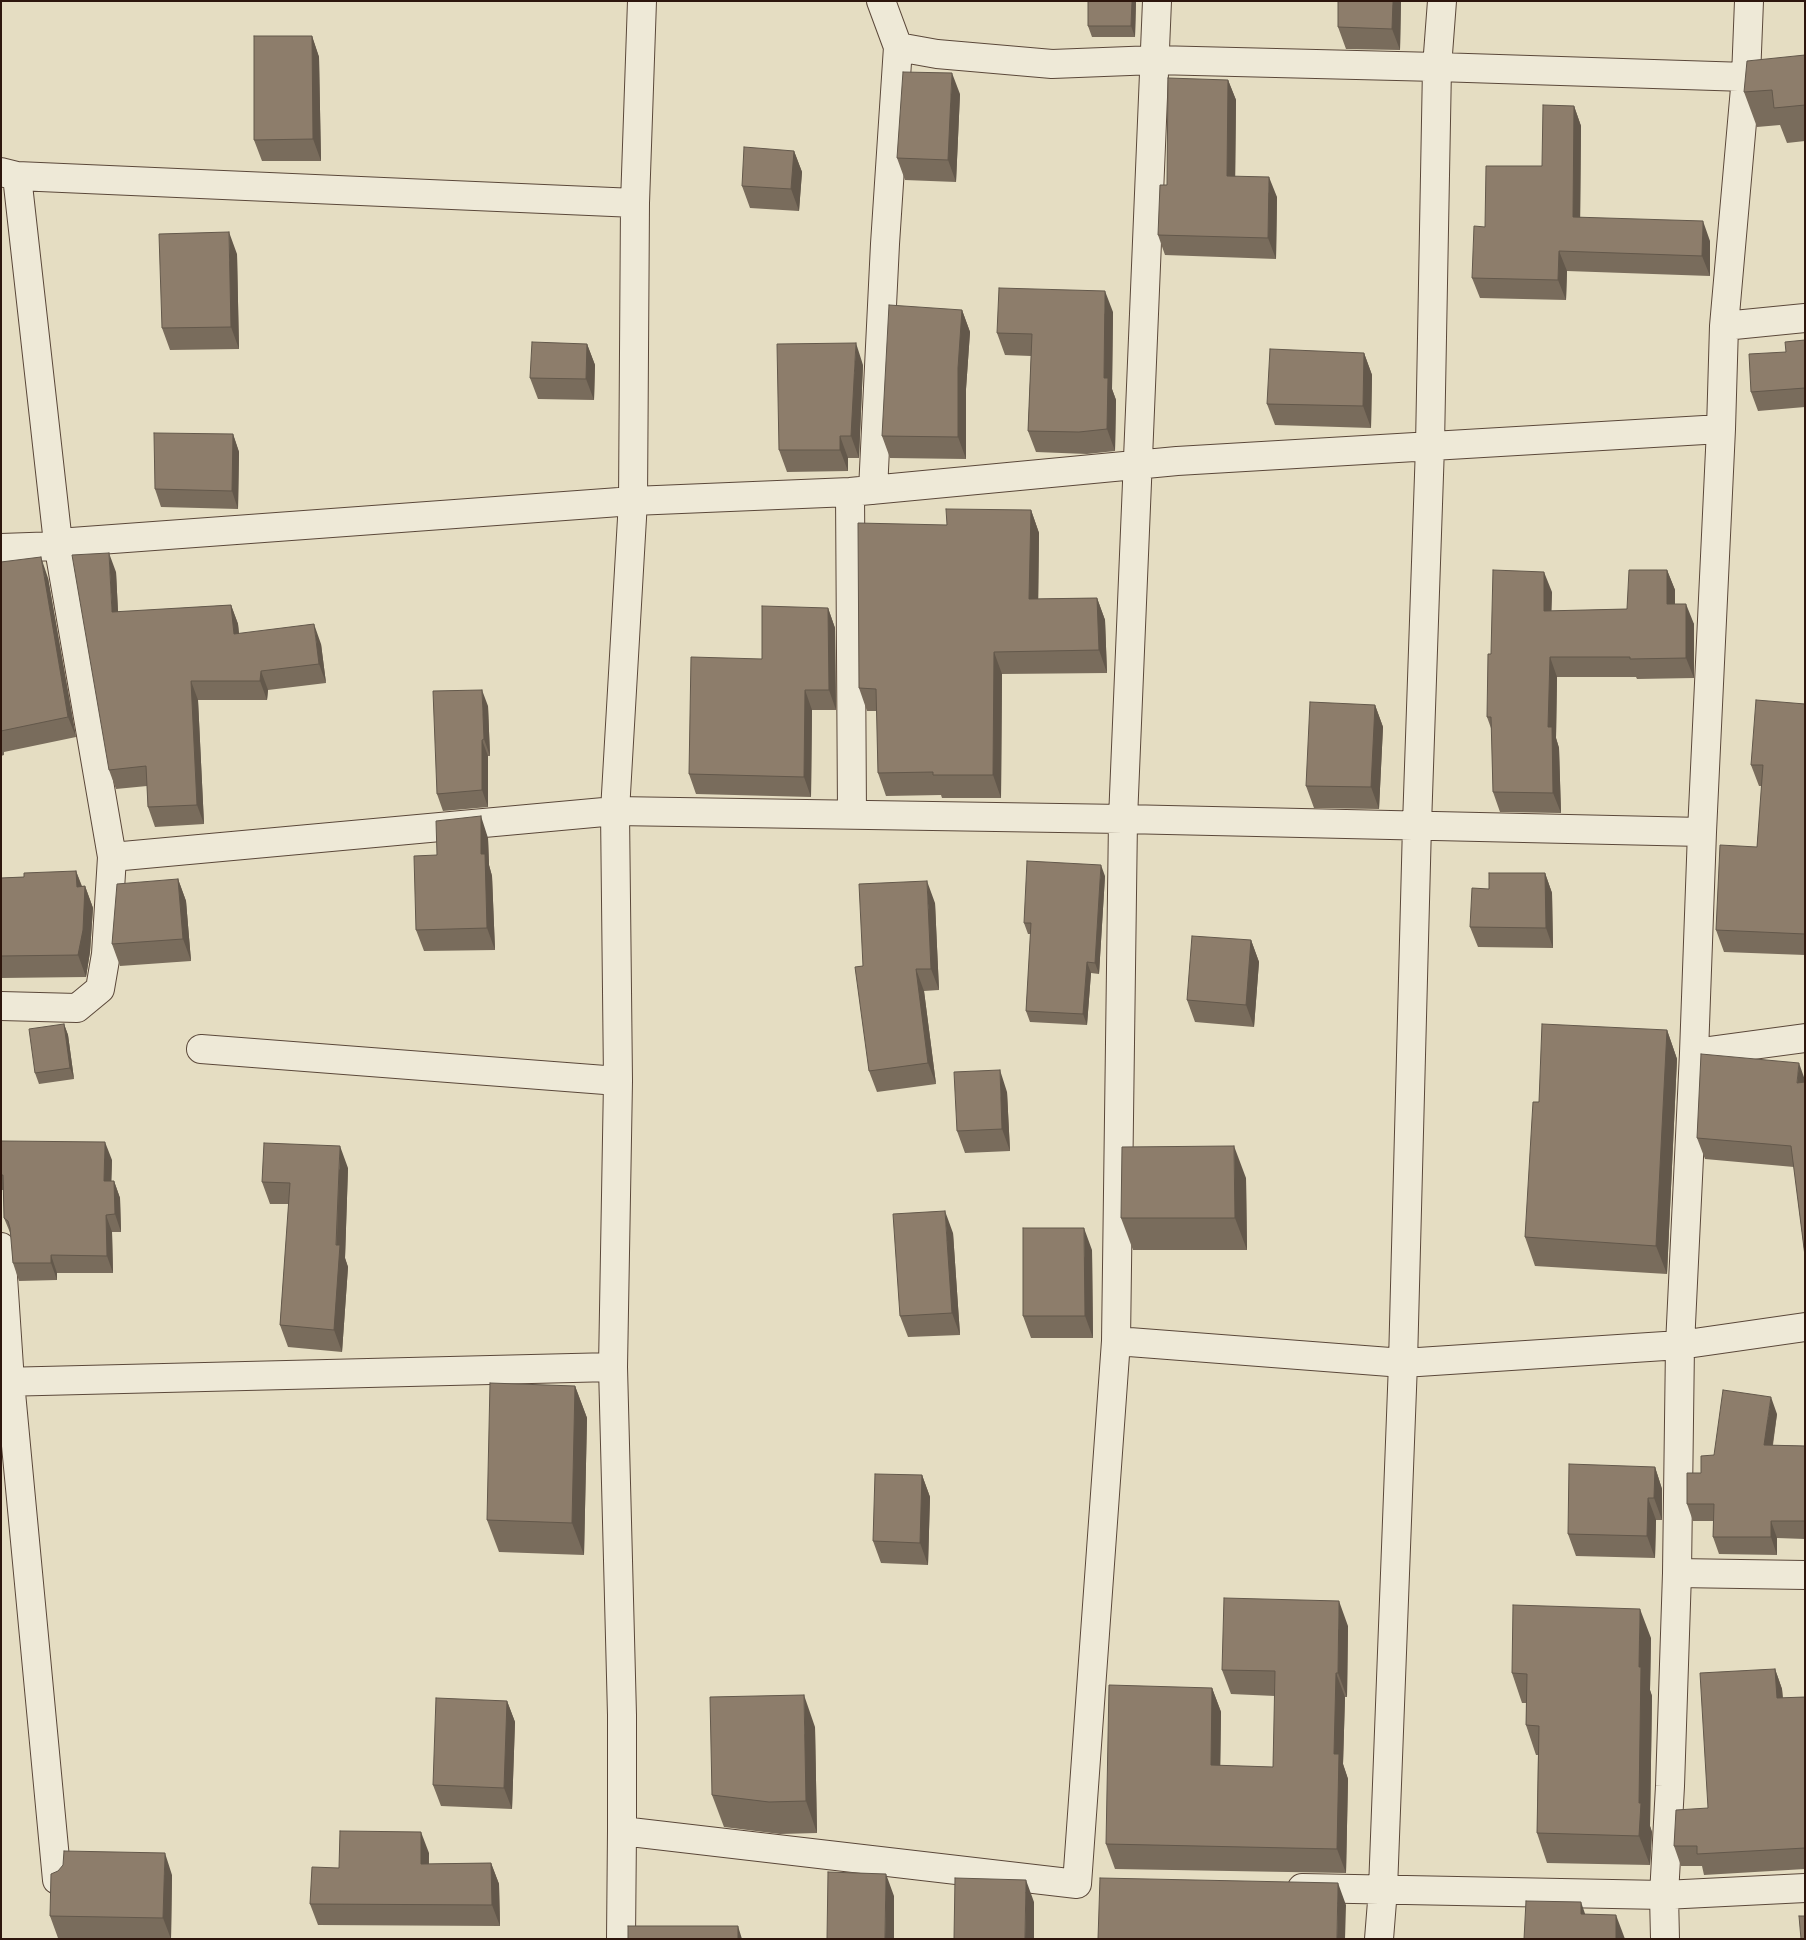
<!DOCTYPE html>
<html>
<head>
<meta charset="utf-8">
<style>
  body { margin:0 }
  #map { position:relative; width:1806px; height:1940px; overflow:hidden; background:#e5ddc2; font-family:"IM FELL Great Primer",serif }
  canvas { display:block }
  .frame { position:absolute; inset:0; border:2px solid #2d160d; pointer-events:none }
</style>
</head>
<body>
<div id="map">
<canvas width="1806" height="1940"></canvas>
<div class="frame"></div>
</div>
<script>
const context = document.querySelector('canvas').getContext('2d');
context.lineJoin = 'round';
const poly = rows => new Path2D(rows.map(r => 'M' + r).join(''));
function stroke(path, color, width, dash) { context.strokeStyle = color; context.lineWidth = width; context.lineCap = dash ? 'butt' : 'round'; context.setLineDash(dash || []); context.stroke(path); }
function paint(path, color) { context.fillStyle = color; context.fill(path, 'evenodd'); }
const minor = poly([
  [881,1,898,47,937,54,1052,64,1155,60,1437,67,1746,77],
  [1,172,17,176,635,203],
  [17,176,58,543],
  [1724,326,1805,318],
  [873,490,885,244,898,47],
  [850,492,852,814],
  [1,548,58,546],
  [1702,832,1721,429,1724,326,1746,77,1749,1],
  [1,1006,77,1008,100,989,106,954,112,857],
  [201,1049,618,1081],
  [1694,1053,1805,1038],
  [1,1247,10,1382,57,1880],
  [1116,1341,1123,819,1157,1],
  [613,1367,622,1715,622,1831,1077,1884,1116,1341,1403,1363,1680,1345,1805,1327],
  [1,1382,613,1367,618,1081,615,811,633,501,635,203,642,1],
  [1677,1573,1805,1575],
  [1302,1888,1664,1895,1805,1888],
  [621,1939,622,1831],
  [1379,1939,1383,1889,1403,1363,1417,825,1430,446,1437,67,1442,1],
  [1665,1939,1664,1895,1670,1786,1677,1573,1680,1345,1694,1053,1702,832,1123,819,615,811,112,857,58,543,633,501,850,492,1177,461,1721,429]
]);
const wall = poly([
  [1136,1,1135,37,1092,37,1088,26],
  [1401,1,1400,50,1346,49,1338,27],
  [312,36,319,57,321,161,262,161,254,140],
  [1805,55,1805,141,1787,143,1780,125,1757,127,1744,92],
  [1228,80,1236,100,1235,176,1277,197,1276,259,1165,255,1158,235,1167,185],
  [960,94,956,182,905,180,897,158],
  [1574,106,1581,126,1580,217,1710,241,1710,276,1567,271,1566,300,1480,298,1472,278,1485,227,1542,166],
  [794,151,802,172,799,211,750,208,742,186],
  [237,254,239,349,170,350,162,328],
  [962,310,970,332,966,389,966,459,890,458,882,436],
  [1113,312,1112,389,1116,400,1115,451,1087,454,1036,452,1028,431,1031,356,1005,355,997,333],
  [1805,340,1805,407,1758,411,1751,392,1786,352],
  [587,344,595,365,594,400,538,399,530,378],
  [1364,353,1372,375,1371,428,1275,425,1267,404],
  [863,365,859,458,848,458,848,471,787,472,779,450],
  [233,434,239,452,238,509,161,507,155,489],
  [1031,510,1039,533,1038,599,1097,598,1105,620,1107,673,1002,674,1001,798,942,798,941,795,886,796,878,773,877,711,867,711,859,688,947,525],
  [1,562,48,578,76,737,4,752,4,755,1,756],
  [1667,570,1675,590,1675,604,1694,624,1694,678,1637,679,1636,677,1557,677,1556,738,1559,748,1561,813,1500,812,1493,792,1492,731,1487,717,1491,654,1552,592,1551,611,1627,609],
  [116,572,118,612,231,605,238,624,239,634,321,644,326,683,268,690,267,700,198,700,204,824,155,827,148,807,147,786,116,789,109,770],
  [828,608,835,628,836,710,812,710,811,797,696,794,689,774,762,659],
  [1805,704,1805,955,1724,952,1716,930,1757,847,1762,786,1759,786,1751,765],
  [1375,705,1383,727,1379,809,1314,808,1306,786],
  [488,706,490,756,488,756,488,807,443,811,437,794],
  [488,838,489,865,492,876,495,950,424,951,416,930,437,855],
  [76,871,82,886,85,886,93,908,90,952,86,977,1,978,1,878,24,877],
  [1545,873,1552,893,1553,948,1478,947,1470,927],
  [1105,876,1099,974,1091,973,1087,1025,1030,1022,1026,1011,1031,934,1028,934,1024,923],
  [178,879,186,901,191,961,120,966,112,944],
  [935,903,939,990,924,991,936,1084,877,1092,869,1071,863,966],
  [1251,940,1259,962,1254,1027,1195,1022,1187,1000],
  [64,1024,68,1035,74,1079,39,1084,35,1073],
  [1667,1030,1677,1059,1667,1274,1535,1266,1525,1237,1539,1102],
  [1805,1080,1805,1257,1794,1167,1705,1159,1697,1138],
  [1007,1092,1010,1151,965,1153,957,1131],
  [1,1141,112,1160,111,1181,114,1181,120,1198,121,1232,112,1232,113,1273,57,1273,57,1280,19,1281,13,1263,11,1235,4,1218,4,1190,1,1190],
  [348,1168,345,1258,348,1267,342,1352,288,1347,280,1325,289,1204,270,1204,262,1182],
  [1246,1178,1247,1250,1133,1250,1121,1218],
  [953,1233,960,1335,908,1337,900,1316],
  [1092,1250,1093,1338,1031,1338,1023,1316],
  [575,1386,587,1418,584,1555,499,1552,487,1520],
  [1777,1414,1773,1445,1805,1446,1805,1539,1777,1538,1777,1555,1719,1554,1713,1537,1713,1521,1693,1521,1687,1504,1701,1473,1714,1455],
  [1655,1467,1662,1489,1662,1520,1656,1520,1655,1558,1576,1556,1568,1534],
  [922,1475,930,1497,928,1565,881,1563,873,1541],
  [1348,1626,1347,1697,1345,1697,1343,1764,1348,1779,1346,1873,1115,1869,1106,1844,1212,1688,1221,1712,1220,1766,1273,1767,1275,1696,1231,1694,1222,1670],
  [1651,1638,1650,1690,1652,1696,1650,1826,1652,1832,1650,1865,1547,1863,1537,1833,1538,1755,1536,1755,1526,1725,1526,1703,1522,1703,1512,1673],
  [1775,1669,1782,1689,1783,1698,1805,1697,1805,1869,1704,1875,1702,1866,1681,1866,1674,1846,1708,1808],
  [507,1701,515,1722,512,1809,441,1806,433,1785],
  [815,1727,817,1833,780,1834,724,1827,712,1795],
  [429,1853,429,1864,491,1863,499,1884,500,1926,318,1925,310,1904,339,1868],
  [58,1871,172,1875,171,1939,58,1938,50,1916]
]);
const shadedWall = poly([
  [1132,1,1136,1,1135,37,1131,26],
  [1393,1,1401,1,1400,50,1392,29],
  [312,36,319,57,321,161,313,139],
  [952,73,960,94,956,182,948,160],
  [1228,80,1236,100,1235,196,1227,176],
  [1574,106,1581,126,1580,237,1573,217],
  [794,151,802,172,799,211,791,189],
  [1269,177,1277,197,1276,259,1268,238],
  [1703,221,1710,241,1710,276,1702,256],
  [229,232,237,254,239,349,231,327],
  [1559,251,1567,271,1566,300,1558,280],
  [1105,291,1113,312,1112,389,1116,400,1115,451,1107,429,1104,378],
  [962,310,970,332,966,389,966,459,958,437,958,368],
  [856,343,863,365,859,458,851,436],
  [587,344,595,365,594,400,586,379],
  [1364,353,1372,375,1371,428,1363,406],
  [233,434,239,452,238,509,232,491],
  [840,436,848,458,848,471,840,450],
  [1031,510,1039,533,1038,621,1029,599],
  [109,553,116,572,119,631,112,612],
  [41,557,48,578,76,737,68,717],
  [1667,570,1675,590,1675,624,1667,604],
  [1544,572,1552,592,1551,631,1544,611],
  [1097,598,1105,620,1107,673,1099,650],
  [1686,604,1694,624,1694,678,1686,658],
  [231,605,238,624,241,654,234,634],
  [828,608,835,628,836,710,829,690],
  [314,624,321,644,326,683,319,664],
  [994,652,1002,674,1001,798,993,775],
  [1550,657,1557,677,1556,738,1559,748,1561,813,1553,793,1548,727],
  [261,671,268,690,267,700,260,681],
  [191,681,198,700,204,824,197,805],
  [482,690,488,706,490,756,484,739],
  [805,690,812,710,811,797,804,777],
  [1375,705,1383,727,1379,809,1371,787],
  [482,740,488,756,488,807,482,790],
  [481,816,488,838,489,865,492,876,495,950,487,928,481,854],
  [1101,865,1105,876,1099,974,1095,963],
  [76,871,84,893,85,886,93,908,90,952,86,977,78,955],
  [1545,873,1552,893,1553,948,1546,928],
  [178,879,186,901,191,961,183,939],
  [927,881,935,903,939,990,931,969],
  [1251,940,1259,962,1254,1027,1246,1005],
  [1087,962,1091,973,1087,1025,1083,1014],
  [916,969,924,991,936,1084,928,1063],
  [64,1024,68,1035,74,1079,70,1068],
  [1667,1030,1677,1059,1667,1274,1656,1246],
  [1799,1063,1805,1080,1805,1104,1797,1083],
  [1000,1070,1007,1092,1010,1151,1002,1129],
  [105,1142,112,1160,111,1198,104,1181],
  [340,1146,348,1168,345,1258,348,1267,342,1352,334,1330],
  [1234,1146,1246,1178,1247,1250,1235,1218],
  [114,1181,120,1198,121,1232,115,1214],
  [945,1211,953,1233,960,1335,952,1313],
  [106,1215,112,1232,113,1273,107,1256],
  [1084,1228,1092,1250,1093,1338,1085,1316],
  [51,1255,57,1273,57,1280,51,1263],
  [575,1386,587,1418,584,1555,572,1523],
  [1771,1397,1777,1414,1770,1462,1764,1445],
  [1655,1467,1662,1489,1662,1520,1654,1498],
  [922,1475,930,1497,928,1565,920,1543],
  [1648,1498,1656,1520,1655,1558,1647,1536],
  [1771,1521,1777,1538,1777,1555,1771,1537],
  [1339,1601,1348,1626,1347,1697,1338,1673],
  [1640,1609,1651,1638,1650,1690,1652,1696,1650,1826,1652,1832,1650,1865,1639,1836,1639,1667],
  [1775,1669,1782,1689,1784,1719,1777,1698],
  [1336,1673,1345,1697,1343,1764,1348,1779,1346,1873,1337,1849,1334,1754],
  [1212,1688,1221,1712,1220,1790,1211,1765],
  [804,1695,815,1727,817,1833,806,1801],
  [507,1701,515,1722,512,1809,504,1788],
  [421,1832,429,1853,428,1885,421,1864],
  [165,1853,172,1875,171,1939,163,1918],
  [491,1863,499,1884,500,1926,492,1905],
  [886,1874,894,1896,894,1939,885,1939],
  [1026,1880,1034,1902,1034,1939,1025,1939],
  [1338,1883,1346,1905,1345,1939,1337,1939],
  [1581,1902,1591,1931,1581,1914],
  [1616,1915,1625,1939,1616,1939],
  [738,1926,742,1939,738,1939]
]);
const building = poly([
  [1088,1,1132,1,1131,26,1088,26,1088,1],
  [1338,1,1393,1,1392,29,1338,27,1338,1],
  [254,36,312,36,313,139,254,140,254,36],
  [1805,55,1805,105,1774,108,1772,90,1744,92,1747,61,1805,55],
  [903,72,952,73,948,160,897,158,903,72],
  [1168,78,1228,80,1227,176,1269,177,1268,238,1158,235,1160,185,1167,185,1168,78],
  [1543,105,1574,106,1573,217,1703,221,1702,256,1559,251,1558,280,1472,278,1474,226,1485,227,1486,166,1542,166,1543,105],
  [744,147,794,151,791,189,742,186,744,147],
  [229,232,231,327,162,328,159,234,229,232],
  [999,288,1105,291,1104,378,1108,378,1107,429,1079,432,1028,431,1032,334,997,333,999,288],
  [889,305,962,310,958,368,958,437,882,436,889,305],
  [1805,340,1805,388,1751,392,1749,354,1786,352,1785,342,1805,340],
  [532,342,587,344,586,379,530,378,532,342],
  [856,343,851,436,840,436,840,450,779,450,777,344,856,343],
  [1270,349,1364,353,1363,406,1267,404,1270,349],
  [154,433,233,434,232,491,155,489,154,433],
  [946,509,1031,510,1029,599,1097,598,1099,650,994,652,993,775,933,775,933,772,878,773,876,689,859,688,858,523,947,525,946,509],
  [109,553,112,612,231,605,234,634,314,624,319,664,261,671,260,681,191,681,197,805,148,807,146,766,109,770,72,555,109,553],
  [41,557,68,717,1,731,1,562,41,557],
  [1493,570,1544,572,1544,611,1627,609,1629,570,1667,570,1667,604,1686,604,1686,658,1630,659,1630,657,1550,657,1548,727,1552,727,1553,793,1493,792,1491,717,1487,717,1488,654,1491,654,1493,570],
  [762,606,828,608,829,690,805,690,804,777,689,774,691,657,762,659,762,606],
  [482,690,484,739,482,740,482,790,437,794,433,691,482,690],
  [1756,700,1805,704,1805,934,1716,930,1720,845,1757,847,1763,765,1751,765,1756,700],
  [1310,702,1375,705,1371,787,1306,786,1310,702],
  [481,816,481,854,485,854,487,928,416,930,414,856,437,855,436,821,481,816],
  [1027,861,1101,865,1095,963,1087,962,1083,1014,1026,1011,1031,923,1024,923,1027,861],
  [76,871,77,887,85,886,83,930,78,955,1,956,1,878,24,877,24,873,76,871],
  [1489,873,1545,873,1546,928,1470,927,1472,888,1489,889,1489,873],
  [178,879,183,939,112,944,117,884,178,879],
  [927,881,931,969,916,969,928,1063,869,1071,855,967,863,966,859,884,927,881],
  [1192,936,1251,940,1246,1005,1187,1000,1192,936],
  [64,1024,70,1068,35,1073,29,1029,64,1024],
  [1542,1024,1667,1030,1656,1246,1525,1237,1533,1102,1539,1102,1542,1024],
  [1701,1054,1799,1063,1797,1083,1805,1082,1805,1256,1791,1146,1697,1138,1701,1054],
  [1000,1070,1002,1129,957,1131,954,1072,1000,1070],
  [1,1141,105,1142,104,1181,114,1181,115,1214,106,1215,107,1256,51,1255,51,1263,13,1263,10,1228,8,1221,4,1218,3,1175,1,1175,1,1141],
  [264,1143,340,1146,336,1245,340,1245,334,1330,280,1325,290,1183,262,1182,264,1143],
  [1234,1146,1235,1218,1121,1218,1122,1147,1234,1146],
  [945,1211,952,1313,900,1316,893,1214,945,1211],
  [1023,1228,1084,1228,1085,1316,1023,1316,1023,1228],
  [490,1383,575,1386,572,1523,487,1520,490,1383],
  [1723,1390,1771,1397,1764,1445,1805,1446,1805,1521,1771,1521,1771,1537,1713,1537,1714,1504,1687,1504,1687,1473,1701,1473,1701,1456,1714,1455,1723,1390],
  [1569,1464,1655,1467,1654,1498,1648,1498,1647,1536,1568,1534,1569,1464],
  [875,1474,922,1475,920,1543,873,1541,875,1474],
  [1224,1598,1339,1601,1338,1673,1336,1673,1334,1754,1339,1754,1337,1849,1106,1844,1109,1685,1212,1688,1211,1765,1273,1767,1275,1671,1222,1670,1224,1598],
  [1513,1605,1640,1609,1639,1667,1641,1667,1639,1803,1641,1803,1639,1836,1537,1833,1539,1726,1526,1725,1527,1674,1512,1673,1513,1605],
  [1775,1669,1777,1698,1805,1697,1805,1848,1697,1854,1697,1846,1674,1846,1676,1810,1708,1808,1700,1673,1775,1669],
  [804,1695,806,1801,769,1802,712,1795,710,1697,804,1695],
  [436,1698,507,1701,504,1788,433,1785,436,1698],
  [340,1831,421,1832,421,1864,491,1863,492,1905,310,1904,312,1867,339,1868,340,1831],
  [64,1851,165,1853,163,1918,50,1916,51,1874,58,1871,63,1865,64,1851],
  [828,1872,886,1874,885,1939,827,1939,828,1872],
  [955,1878,1026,1880,1025,1939,954,1939,955,1878],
  [1100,1878,1338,1883,1337,1939,1098,1939,1100,1878],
  [1526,1901,1581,1902,1581,1914,1616,1915,1616,1939,1524,1939,1526,1901],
  [1799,1916,1805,1916,1805,1939,1801,1939,1799,1916],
  [628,1926,738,1926,738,1939,628,1939,628,1926]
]);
stroke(minor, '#5b483a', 30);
stroke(minor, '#eee9d7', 28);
paint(wall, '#796c5c');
paint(shadedWall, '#63584b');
paint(building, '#8d7d6b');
stroke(building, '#63584b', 1);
</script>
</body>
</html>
